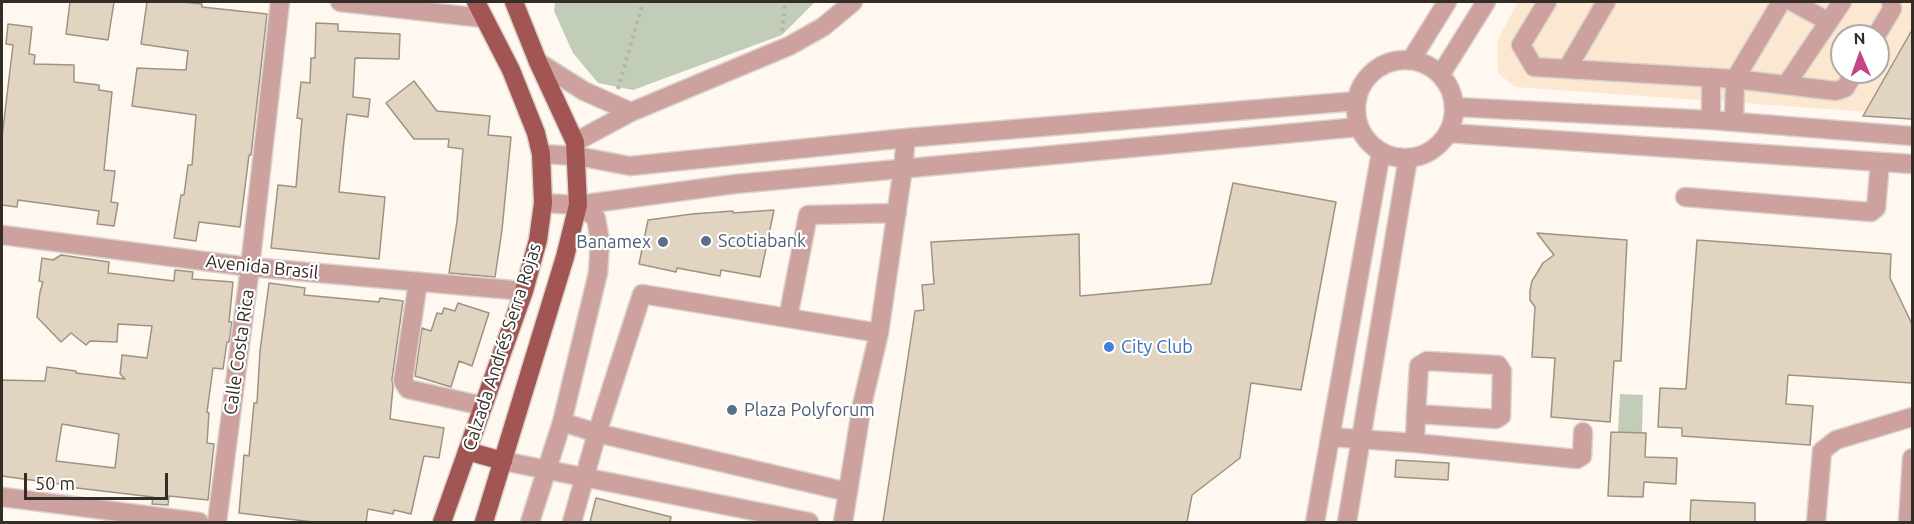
<!DOCTYPE html>
<html>
<head>
<meta charset="utf-8">
<style>
  body { margin:0 }
  #map { position:relative; width:1914px; height:524px; overflow:hidden; background:#fef8f1; font-family:Ubuntu,sans-serif }
  canvas { display:block }
  .frame { position:absolute; inset:0; border:3px solid #332d27; pointer-events:none }
  .north { position:absolute; left:1830px; top:24px; width:60px; height:60px; box-sizing:border-box; background:#fff; border:2px solid #adaba9; border-radius:50%; rotate:358deg; font-size:16px; font-weight:700; line-height:24px; text-align:center; color:#332d27 }
  .north::after { content:''; display:block; margin:auto; width:21px; height:27px; background:#c74488; clip-path:polygon(50% 0,100% 100%,50% 72%,0 100%) }
  .scale { position:absolute; left:24px; top:473px; width:144px; height:27px; box-sizing:border-box; border:3px solid #332d27; border-top:0; padding-left:8px; font-size:18px; line-height:21px; white-space:nowrap; color:#332d27; -webkit-text-stroke:4px #fff; paint-order:stroke }
</style>
</head>
<body>
<div id="map">
<canvas width="1914" height="524"></canvas>
<div class="frame"></div>
<div class="north">N</div>
<div class="scale">50 m</div>
</div>
<script>
const context = document.querySelector('canvas').getContext('2d');
context.lineJoin = 'round';
function paint(path, color) { context.fillStyle = color; context.fill(path, 'evenodd'); }
const poly = rows => new Path2D(rows.map(r => 'M' + r).join(''));
function stroke(path, color, width, dash) { context.strokeStyle = color; context.lineWidth = width; context.lineCap = dash ? 'butt' : 'round'; context.setLineDash(dash || []); context.stroke(path); }
function write(font, color, halo, rows, align = 'center') {
  context.font = font + ' Ubuntu,sans-serif'; context.lineWidth = 4.5; context.setLineDash([]); context.textBaseline = 'middle'; context.strokeStyle = halo; context.fillStyle = color; for (const [text, x, y, turn = 0] of rows) {
    context.save(); context.translate(x, y); context.rotate((+turn || 0) * Math.PI / 180); context.textAlign = isNaN(turn) ? turn : align; if (halo) context.strokeText(text, 0, 0); context.fillText(text, 0, 0); context.restore();
  }
}
const built = poly([
  [1518,2,1912,2,1912,115,1515,87,1498,73,1497,41],
  [1842,36,1878,36,1878,72,1842,72]
]);
const green = poly([
  [555,2,815,2,782,35,633,90,598,83,573,53,554,11],
  [1620,394,1643,395,1642,432,1618,432]
]);
const building = poly([
  [70,2,114,2,108,40,66,34,70,2],
  [147,2,182,2,202,4,202,7,267,14,251,155,249,155,240,227,199,222,196,241,174,238,181,195,184,195,188,165,192,165,196,115,132,106,137,68,186,70,188,51,141,44,147,2],
  [316,23,338,24,338,31,400,34,399,59,355,58,353,97,370,99,368,117,347,114,344,141,339,192,385,197,379,259,271,248,278,185,296,187,302,119,297,118,301,82,310,83,311,58,315,58,316,23],
  [8,24,32,27,29,54,35,55,34,64,74,65,74,82,99,85,99,90,112,92,104,170,115,171,111,202,118,203,114,226,97,224,99,211,18,200,17,207,2,205,2,137,13,45,6,44,8,24],
  [1912,30,1912,119,1863,116,1912,30],
  [414,81,437,111,490,116,488,135,511,137,502,230,495,277,449,273,457,221,463,149,448,147,449,139,414,139,386,103,414,81],
  [1233,183,1336,202,1301,390,1251,383,1240,458,1192,495,1187,522,883,522,915,311,924,310,922,285,934,284,931,242,1079,234,1080,296,1211,284,1233,183],
  [774,210,760,277,721,270,720,276,677,268,676,272,639,264,648,220,692,214,733,211,733,213,774,210],
  [1537,233,1627,240,1621,361,1614,361,1610,422,1551,417,1555,358,1532,357,1535,307,1530,300,1530,291,1532,281,1537,273,1543,263,1554,255,1537,233],
  [1697,240,1891,254,1890,278,1912,324,1912,383,1788,375,1786,404,1813,406,1810,445,1682,436,1682,428,1658,427,1660,388,1686,389,1697,240],
  [61,255,109,262,108,273,174,281,175,270,193,272,192,279,233,282,229,322,232,322,229,342,227,342,223,369,213,368,207,412,209,413,207,443,214,444,208,500,169,496,168,505,152,504,153,497,60,486,60,484,2,476,2,380,45,381,47,367,76,371,76,373,125,379,120,374,122,355,147,358,152,326,118,324,117,342,90,341,86,345,71,333,61,342,37,317,40,292,43,282,39,281,42,258,53,260,61,255],
  [62,424,119,434,115,468,56,461,62,424],
  [269,283,305,288,304,295,379,302,380,298,403,301,392,379,393,387,390,419,444,428,439,458,424,456,411,514,394,510,393,514,368,509,366,522,313,522,239,513,244,455,249,456,254,403,257,403,260,351,269,283],
  [458,303,489,313,472,366,459,361,451,387,415,376,422,328,431,331,437,313,442,314,444,308,455,311,458,303],
  [1611,432,1646,433,1645,457,1677,458,1676,484,1644,482,1643,497,1608,496,1611,432],
  [1396,460,1449,463,1448,480,1395,477,1396,460],
  [596,498,671,517,670,522,590,522,596,498],
  [1691,500,1755,503,1755,522,1690,522,1691,500]
]);
const path = poly([
  [782,31,785,2],
  [618,89,643,2]
]);
const minor = poly([
  [340,2,483,18],
  [1547,2,1521,45,1534,67,1735,79,1836,91,1845,88,1855,72],
  [1793,2,1829,22],
  [1876,36,1892,9,1891,2],
  [1411,60,1447,2],
  '1356 109a49 49 0 1 1 98 0a49 49 0 1 1-98 0Z',
  [538,62,584,91,631,112],
  [1567,69,1606,2],
  [1441,74,1486,2],
  [1711,77,1711,120],
  [1786,85,1842,2],
  [1455,107,1711,120,1912,136],
  [1734,122,1735,79,1781,2],
  [1448,133,1912,164],
  [575,142,631,112,789,46,823,27,853,2],
  [541,154,577,156,630,166,906,138,1357,101],
  [1685,197,1871,212,1876,208,1880,162],
  [543,203,578,205,735,184,1359,127],
  [2,235,250,267,524,291],
  [418,282,403,381,408,389,483,406],
  [788,318,808,215,897,213],
  [562,422,597,433,848,492],
  [1330,437,1415,443,1416,414,1419,366,1427,361,1498,365,1502,371,1501,416,1496,419,1416,414],
  [1415,443,1577,459,1582,456,1583,432],
  [503,461,809,522],
  [2,497,199,522],
  [217,522,250,267,280,2],
  [530,522,562,422,598,273,600,241,596,218,578,205],
  [572,522,597,433,642,294,879,333,903,168,906,138],
  [843,522,862,405,879,333],
  [1315,522,1381,152],
  [1347,522,1408,158],
  [1816,522,1822,451,1836,440,1912,417],
  [1908,522,1912,458]
]);
const major = poly([
  [467,451,503,461],
  [442,522,524,291,538,240,543,203,541,154,536,133,511,70,476,2],
  [484,522,565,257,578,205,575,142,538,62,514,2]
]);
const markers = [
  [706,241,6,"#5c6f8a"],
  [663,242,6,"#5c6f8a"],
  [1109,347,6,"#3f7fe0"],
  [732,410,6,"#5c6f8a"]
];
const serviceNames = [
  ["Scotiabank",718,241],
  ["Banamex",651,242,"right"],
  ["Plaza Polyforum",744,410]
];
const streetNames = [
  ["Avenida Brasil",262,267,6],
  ["Calzada Andrés Serra Rojas",502,347,-72],
  ["Calle Costa Rica",239,352,-82]
];
const shopNames = [
  ["City Club",1121,347]
];
paint(built, '#fce8d1');
paint(green, '#c1cdb6');
paint(building, '#e1d5c2');
stroke(building, '#9e9382', 1.5);
stroke(minor, '#d9d3cd', 21);
stroke(major, '#d9d3cd', 21);
stroke(path, '#b8b2ab', 4, [3, 4.5]);
stroke(minor, '#cda19e', 18);
stroke(major, '#a15654', 18);
for (const [x, y, r, color] of markers) { const dot = new Path2D(); dot.arc(x, y, r, 0, 2 * Math.PI); context.fillStyle = color; context.fill(dot); stroke(dot, '#fff', 2); }
write('18px', '#4e5e75', '#fff', serviceNames, 'left');
write('18px', '#332d27', '#fff', streetNames);
write('18px', '#366cbe', '#fff', shopNames, 'left');
</script>
</body>
</html>
